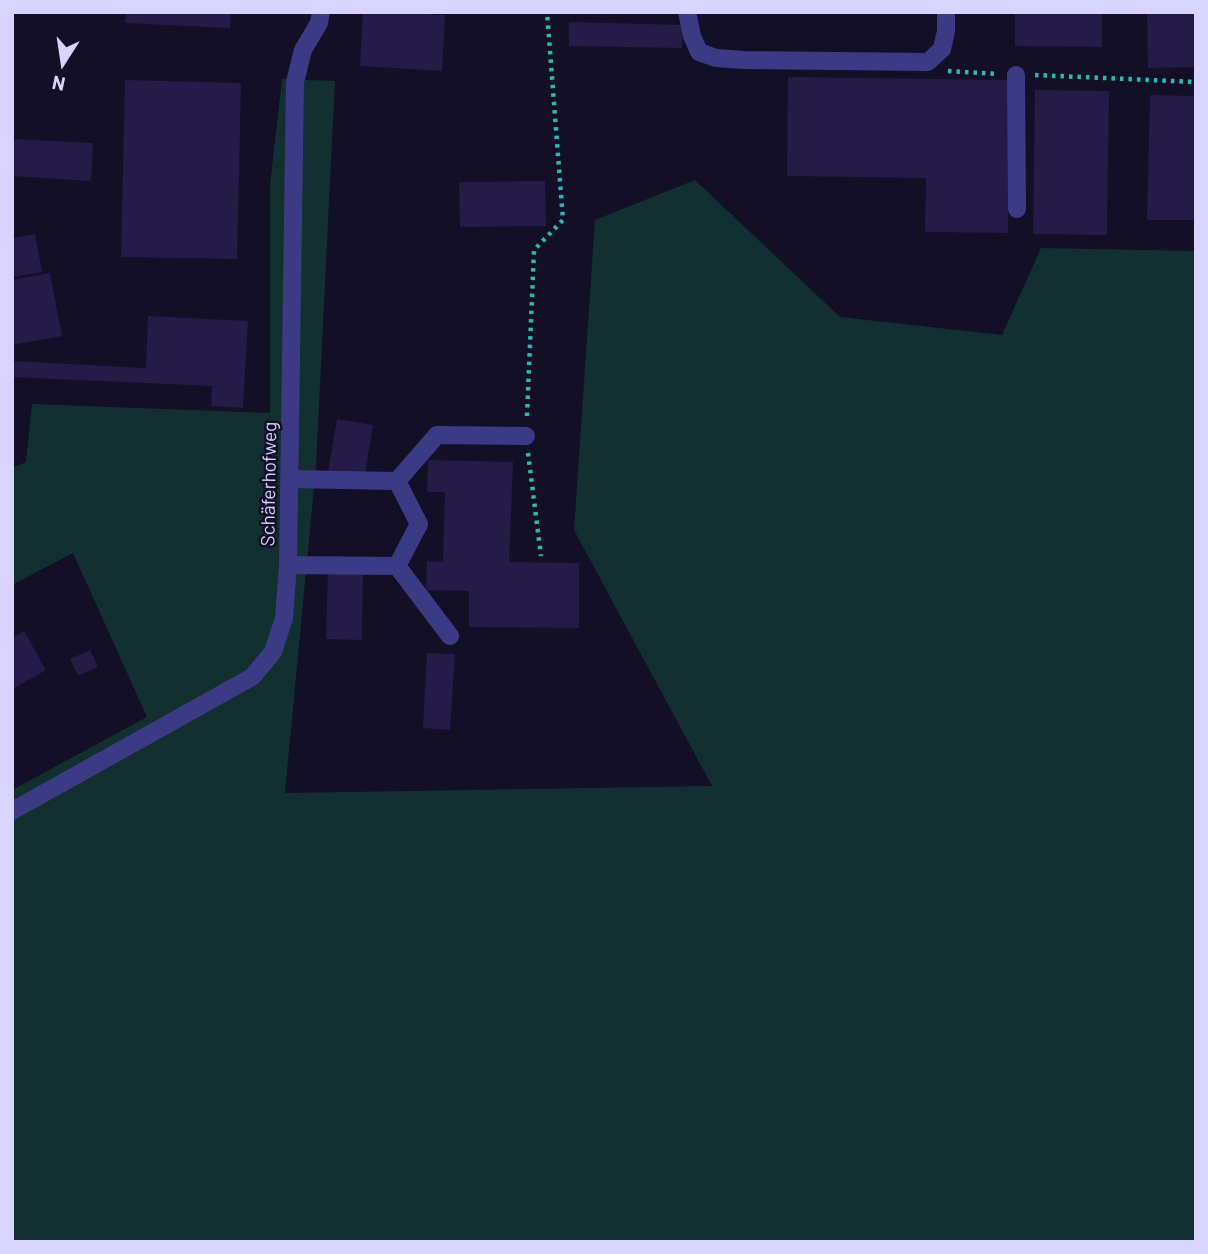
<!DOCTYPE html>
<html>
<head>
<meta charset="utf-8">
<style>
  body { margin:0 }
  #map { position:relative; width:1208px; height:1254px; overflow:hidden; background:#130f26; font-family:Barlow,sans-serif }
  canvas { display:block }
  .frame { position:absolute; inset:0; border:14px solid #d9d4ff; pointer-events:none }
  .north { position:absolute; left:28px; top:28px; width:70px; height:70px; -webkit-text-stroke:5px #130f26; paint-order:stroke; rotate:192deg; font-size:19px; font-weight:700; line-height:28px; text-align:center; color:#d9d4ff }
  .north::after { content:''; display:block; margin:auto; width:24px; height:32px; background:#d9d4ff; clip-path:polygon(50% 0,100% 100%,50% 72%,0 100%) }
</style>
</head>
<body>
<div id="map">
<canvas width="1208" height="1254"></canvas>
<div class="frame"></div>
<div class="north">N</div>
</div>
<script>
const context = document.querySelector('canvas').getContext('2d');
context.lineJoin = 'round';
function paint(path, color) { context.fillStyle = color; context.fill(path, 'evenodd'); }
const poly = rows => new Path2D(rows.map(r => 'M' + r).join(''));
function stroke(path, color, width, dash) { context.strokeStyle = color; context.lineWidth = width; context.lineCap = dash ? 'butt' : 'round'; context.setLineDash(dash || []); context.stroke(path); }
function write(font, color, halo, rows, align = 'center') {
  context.font = font + ' Barlow,sans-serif'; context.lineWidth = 5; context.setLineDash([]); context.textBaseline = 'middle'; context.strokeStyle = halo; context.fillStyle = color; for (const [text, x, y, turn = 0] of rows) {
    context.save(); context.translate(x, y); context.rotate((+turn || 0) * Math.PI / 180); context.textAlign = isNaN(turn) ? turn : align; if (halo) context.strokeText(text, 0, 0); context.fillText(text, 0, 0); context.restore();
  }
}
const green = poly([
  [282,79,335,81,316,466,285,793,712,786,574,530,595,220,695,180,840,317,1002,335,1041,248,1196,251,1196,1242,12,1242,12,790,147,717,73,553,12,585,12,468,26,462,32,404,270,413,270,185]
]);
const building = poly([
  [126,12,231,12,230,28,125,23],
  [363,12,445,15,442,71,360,66],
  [1015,12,1102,12,1102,47,1015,46],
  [1147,12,1196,12,1196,67,1148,68],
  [569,22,683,25,682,48,569,46],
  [788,77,1009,80,1008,233,925,232,926,178,787,176],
  [125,80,241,83,237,259,121,257],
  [1035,90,1109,91,1107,235,1033,234],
  [1150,95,1196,96,1195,220,1147,220],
  [12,139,93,143,91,181,12,176],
  [545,181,546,226,460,227,459,182],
  [35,234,42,272,12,277,12,238],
  [50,273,62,336,12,345,12,280],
  [148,316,248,321,243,408,211,406,212,386,12,377,12,361,146,368],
  [337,419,373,425,364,479,328,472],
  [428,460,513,462,509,562,579,563,579,628,469,627,469,591,426,590,427,561,443,562,445,492,427,492],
  [328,569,363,571,362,640,326,639],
  [24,631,46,670,14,688,12,638],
  [90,650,98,667,78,676,70,659],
  [427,653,455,654,450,730,423,728]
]);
const path = poly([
  [948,71,998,74],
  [1035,75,1196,82],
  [527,416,534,250,563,220,547,12],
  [528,453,541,556]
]);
const minor = poly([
  [687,12,692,36,699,52,716,58,744,60,928,62,942,49,946,31,946,12],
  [1016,75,1017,209],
  [397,481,437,435,526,436],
  [288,565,397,566,419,524,397,481,290,479],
  [397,566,450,636],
  [12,811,252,677,273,652,284,618,288,565,295,82,303,50,319,23,321,12]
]);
const streetNames = [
  ["Schäferhofweg",269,484,-89]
];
paint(green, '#12302f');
paint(building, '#241b47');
stroke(path, '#2fb8b0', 4.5, [3.5, 5]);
stroke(minor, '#3d3a85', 18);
write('19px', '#d9d4ff', '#130f26', streetNames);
</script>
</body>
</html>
